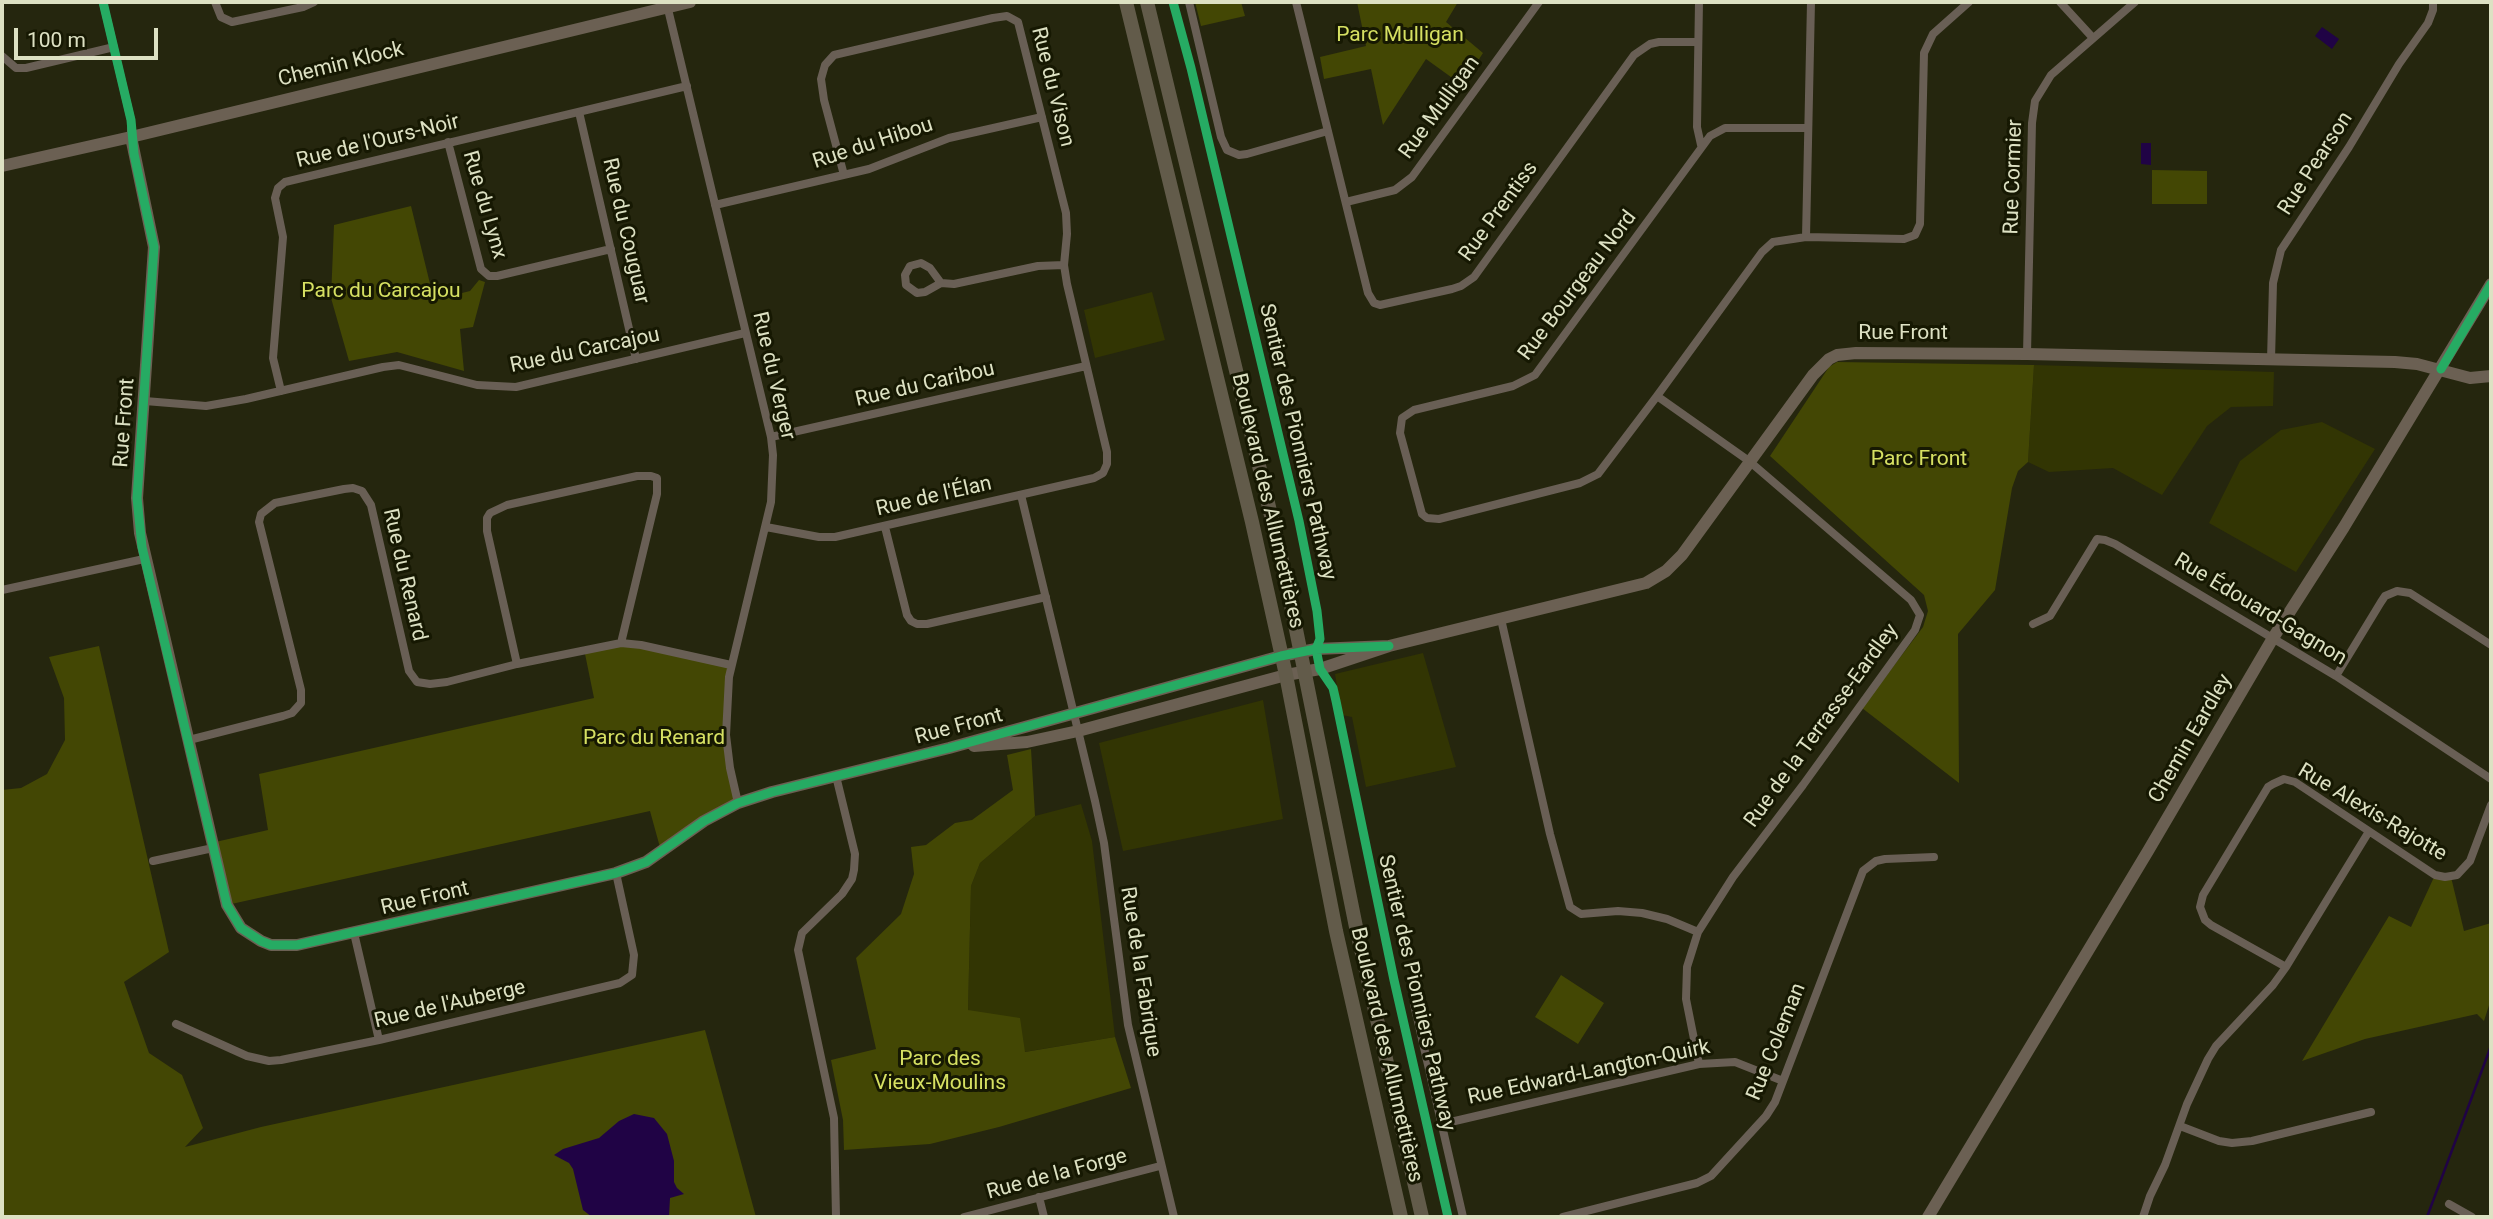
<!DOCTYPE html>
<html>
<head>
<meta charset="utf-8">
<style>
  body { margin:0 }
  #map { position:relative; width:2493px; height:1219px; overflow:hidden; background:#25260e; font-family:Roboto,sans-serif }
  canvas { display:block }
  .frame { position:absolute; inset:0; border:4px solid #dde1c3; pointer-events:none }
  .scale { position:absolute; left:14px; top:28px; width:144px; height:32px; box-sizing:border-box; border:4px solid #dde1c3; border-top:0; padding-left:9px; font-size:21px; line-height:24px; white-space:nowrap; color:#dde1c3; -webkit-text-stroke:5px #161802; paint-order:stroke }
</style>
</head>
<body>
<div id="map">
<canvas width="2493" height="1219"></canvas>
<div class="frame"></div>
<div class="scale">100 m</div>
</div>
<script>
const context = document.querySelector('canvas').getContext('2d');
context.lineJoin = 'round';
function paint(path, color) { context.fillStyle = color; context.fill(path, 'evenodd'); }
const poly = rows => new Path2D(rows.map(r => 'M' + r).join(''));
function stroke(path, color, width, dash) { context.strokeStyle = color; context.lineWidth = width; context.lineCap = dash ? 'butt' : 'round'; context.setLineDash(dash || []); context.stroke(path); }
function write(font, color, halo, rows, align = 'center') {
  context.font = font + ' Roboto,sans-serif'; context.lineWidth = 6; context.setLineDash([]); context.textBaseline = 'middle'; context.strokeStyle = halo; context.fillStyle = color; for (const [text, x, y, turn = 0] of rows) {
    context.save(); context.translate(x, y); context.rotate((+turn || 0) * Math.PI / 180); context.textAlign = isNaN(turn) ? turn : align; if (halo) context.strokeText(text, 0, 0); context.fillText(text, 0, 0); context.restore();
  }
}
const built = poly([
  [1152,292,1165,340,1095,358,1084,310],
  [2034,365,2274,372,2273,406,2231,407,2207,426,2162,495,2113,468,2049,472,2028,462],
  [2322,422,2375,449,2296,572,2209,523,2240,461,2281,430],
  [1423,653,1456,767,1366,787,1352,717,1342,715,1335,674],
  [1263,700,1283,819,1123,851,1099,743],
  [1081,804,1092,841,1115,1037,1024,1052,968,1010,971,886,980,863,1035,816]
]);
const green = poly([
  [1195,2,1241,2,1245,16,1201,26],
  [1357,2,1458,2,1446,22,1483,53,1462,85,1426,59,1383,125,1371,69,1324,79,1320,57,1366,46],
  [2152,170,2207,171,2207,204,2152,204],
  [411,206,434,300,470,291,479,280,485,282,473,327,460,329,464,371,397,352,349,361,331,298,334,225],
  [1837,362,2034,365,2028,462,2018,471,2012,488,1995,590,1958,634,1959,783,1862,708,1923,627,1928,611,1924,595,1770,456,1829,367],
  [621,643,731,665,726,715,738,803,661,851,650,811,227,905,211,843,268,830,259,774,594,698,584,649],
  [99,646,169,952,124,982,149,1053,182,1075,203,1128,185,1147,261,1127,705,1030,756,1217,2,1217,2,790,21,788,47,774,65,740,64,698,49,657],
  [1031,749,1035,816,980,863,971,886,968,1010,1020,1018,1025,1052,1115,1037,1131,1088,999,1127,930,1144,844,1150,843,1120,831,1060,876,1049,856,958,901,914,914,874,911,847,926,845,955,823,972,820,1013,790,1007,755],
  [2435,875,2451,877,2464,931,2491,923,2491,999,2484,1021,2477,1014,2365,1039,2302,1061,2389,916,2411,927],
  [1561,975,1604,1003,1578,1044,1535,1017]
]);
const water = poly([
  [2322,27,2339,39,2332,49,2315,36],
  [2141,143,2151,143,2151,165,2141,164],
  [634,1114,654,1118,667,1134,674,1161,674,1182,677,1188,684,1194,670,1198,669,1217,592,1217,583,1210,573,1169,569,1163,554,1155,563,1149,599,1138,619,1121]
]);
const stream = poly([
  [2427,1217,2491,1046]
]);
const street = poly([
  [103,2,131,120,131,137],
  [215,2,221,17,232,22,303,7,314,2],
  [1189,2,1221,137,1227,150,1239,155,1247,154,1328,131],
  [1296,2,1368,293,1374,303,1380,305,1452,289,1461,286,1474,277,1634,55,1650,44,1659,42,1697,42],
  [1699,2,1697,127,1701,145],
  [2060,2,2093,38],
  [667,5,771,437,773,455,771,502,729,677,726,735,730,768,738,803],
  [2,56,16,68,26,68,114,47],
  [579,112,636,359],
  [1808,128,1725,128,1710,136,1535,375,1513,386,1414,410,1402,418,1400,433,1422,514,1427,518,1439,519,1580,483,1598,474,1657,396,1762,252,1773,242,1806,237,1904,239,1915,235,1920,224,1924,53,1933,34,1969,2],
  [448,142,481,269,489,276,497,276,611,249],
  [1346,202,1395,190,1412,177,1539,2],
  [715,205,869,169,949,138,1042,117],
  [1806,237,1811,2],
  [941,283,925,292,917,293,906,285,905,275,910,266,921,263,930,268,941,283,954,284,1038,266,1064,265],
  [2027,354,2032,123,2035,101,2051,75,2135,2],
  [2271,360,2273,283,2281,250,2349,147,2399,64,2428,23,2433,10,2433,2],
  [281,391,273,358,283,237,275,198,278,188,285,182,687,86],
  [145,401,206,406,246,399,383,367,399,365,477,385,516,387,745,333],
  [771,437,1086,366],
  [1021,495,1095,801,1104,843,1128,1025,1174,1217],
  [766,527,819,537,835,537,1094,478,1103,473,1107,464,1107,452,1067,284,1064,265,1067,234,1066,213,1018,22,1007,16,993,18,834,55,825,65,821,79,824,100,844,175],
  [885,527,907,615,911,621,917,624,927,624,1046,597],
  [2,590,144,559],
  [1501,619,1550,834,1570,907,1581,914,1618,911,1642,913,1667,919,1698,932,1733,877,1803,785,1915,630,1920,615,1911,600,1749,461,1657,396],
  [2033,624,2050,616,2097,539,2105,540,2115,544,2336,676,2491,779],
  [517,664,487,531,487,518,490,513,507,505,637,476,651,476,657,478,657,494,621,643],
  [2336,676,2381,602,2385,596,2397,591,2410,593,2491,645],
  [189,740,283,716,292,713,301,703,301,690,259,522,261,514,275,503,344,489,353,488,362,491,371,505,409,671,417,682,430,684,447,682,517,664,621,643,641,645,731,665],
  [153,861,213,848],
  [1698,932,1687,967,1686,999,1699,1064],
  [354,933,379,1040],
  [2286,967,2211,925,2205,920,2200,907,2203,895,2268,787,2273,784,2284,779,2295,782,2435,875,2445,877,2457,875,2470,861,2491,805],
  [1414,1004,1463,1217],
  [176,1024,247,1056,269,1061,281,1060,379,1040,620,983,632,975,634,955,616,873],
  [1442,1124,1699,1064,1735,1062,1783,1081],
  [2180,1126,2219,1141,2232,1143,2252,1141,2371,1112],
  [1039,1197,1044,1217],
  [2449,1204,2472,1217],
  [836,1217,834,1118,798,950,802,933,842,894,852,879,854,870,855,854,836,776],
  [964,1217,1160,1166],
  [1563,1217,1697,1183,1711,1176,1766,1116,1775,1102,1863,871,1876,861,1885,859,1934,857],
  [2143,1217,2150,1196,2165,1165,2187,1104,2208,1059,2216,1046,2273,985,2286,967,2368,833]
]);
const secondary = poly([
  [131,137,154,247,137,498,140,533,227,905,241,928,261,941,271,945,297,945,616,873,646,862,704,821,738,803,772,792,949,748,1281,656,1316,649,1389,646],
  [2,166,131,137,690,2],
  [974,746,1027,742,1078,731,1286,675,1320,669,1389,646,1646,583,1666,571,1682,555,1813,375,1829,359,1837,355,1856,353,2027,354,2395,362,2417,364,2470,378,2491,376],
  [1928,1217,2148,851,2273,638,2344,527,2491,284]
]);
const highway = poly([
  [1126,2,1252,522,1286,675,1336,931,1401,1217],
  [1147,2,1283,565,1356,927,1422,1217]
]);
const cycleway = poly([
  [103,2,131,120,134,154,154,247,137,498,142,547,227,905,241,928,261,941,271,945,297,945,616,873,646,862,704,821,738,803,772,792,949,748,1281,656,1316,649,1389,646],
  [1173,2,1191,68,1299,521,1317,611,1320,639,1316,649,1320,669,1333,688,1336,701,1394,980,1448,1217],
  [2441,369,2491,284]
]);
const parkNames = [
  ["Parc Mulligan",1400,36],
  ["Parc du Carcajou",381,292],
  ["Parc Front",1919,460],
  ["Parc du Renard",654,739],
  ["Parc des",940,1060],
  ["Vieux-Moulins",940,1084]
];
const streetNames = [
  ["Chemin Klock",341,65,-14],
  ["Rue du Vison",1052,87,76],
  ["Rue Mulligan",1440,108,-54],
  ["Rue de l'Ours-Noir",378,142,-14],
  ["Rue du Hibou",873,144,-18],
  ["Rue Pearson",2316,164,-57],
  ["Rue Cormier",2014,177,-88],
  ["Rue du Lynx",484,205,74],
  ["Rue Prentiss",1499,212,-54],
  ["Rue du Couguar",625,231,77],
  ["Rue Bourgeau Nord",1578,286,-53],
  ["Rue Front",1903,334],
  ["Rue du Carcajou",585,351,-12],
  ["Rue du Verger",773,376,77],
  ["Rue du Caribou",925,385,-13],
  ["Rue Front",125,423,-86],
  ["Sentier des Pionniers Pathway",1297,442,77],
  ["Rue de l'Élan",934,497,-13],
  ["Boulevard des Allumettières",1267,501,77],
  ["Rue du Renard",404,575,77],
  ["Rue Édouard-Gagnon",2260,610,31],
  ["Rue de la Terrasse-Eardley",1822,726,-54],
  ["Rue Front",959,727,-15],
  ["Chemin Eardley",2191,739,-60],
  ["Rue Alexis-Rajotte",2372,813,31],
  ["Rue Front",425,899,-13],
  ["Rue de la Fabrique",1140,972,81],
  ["Sentier des Pionniers Pathway",1416,993,77],
  ["Rue de l'Auberge",450,1005,-13],
  ["Rue Coleman",1777,1042,-68],
  ["Boulevard des Allumettières",1386,1055,77],
  ["Rue Edward-Langton-Quirk",1589,1073,-12],
  ["Rue de la Forge",1057,1175,-15]
];
paint(built, '#323503');
paint(green, '#434704');
paint(water, '#200345');
stroke(stream, '#200345', 2.5);
stroke(street, '#695f55', 8);
stroke(secondary, '#6b6053', 12);
stroke(highway, '#625b4a', 14);
stroke(cycleway, '#26ab63', 9);
write('21px', '#d6e062', '#161802', parkNames);
write('21px', '#dde1c3', '#161802', streetNames);
</script>
</body>
</html>
